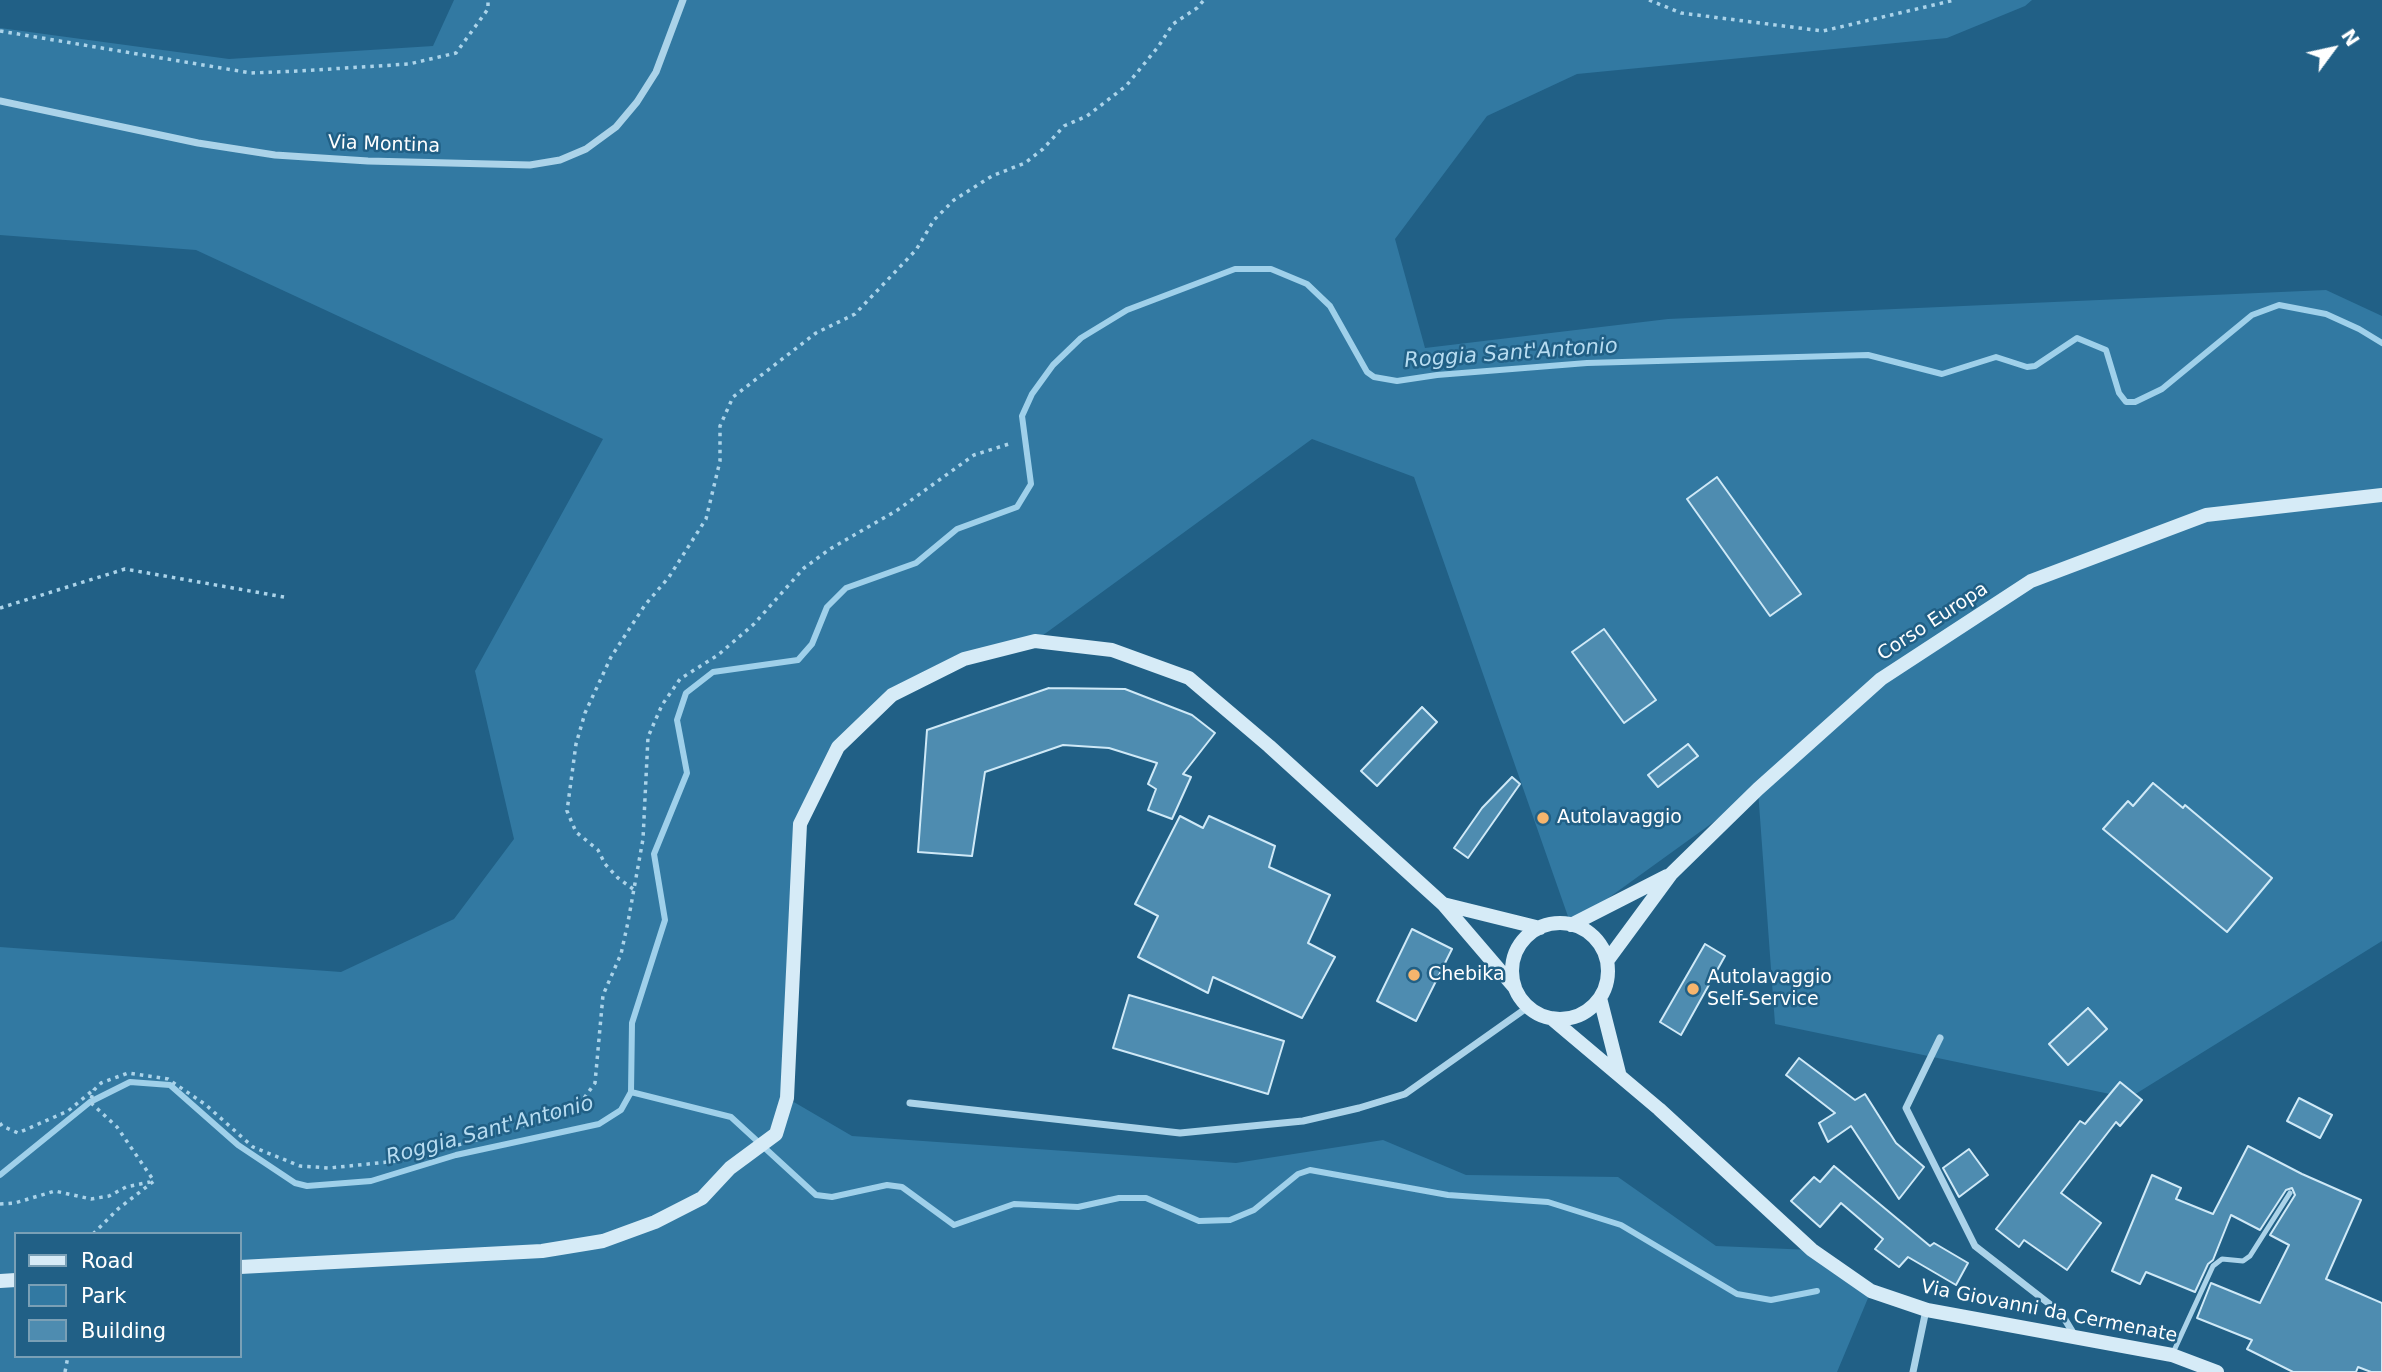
<!DOCTYPE html>
<html>
<head>
<meta charset="utf-8">
<style>
  body { margin:0 }
  #map { position:relative; width:2382px; height:1372px; overflow:hidden; background:#216086; font-family:"DejaVu Sans",sans-serif }
  canvas { display:block }
  .legend { position:absolute; left:14px; top:1232px; width:228px; height:126px; box-sizing:border-box; background:#216086; border:2px solid #7aa0b6; margin:0; padding:9px 12px; list-style:none; font-size:21px; color:#fff }
  .legend li { display:flex; align-items:center; gap:14px; height:35px }
  .legend b { width:35px; border:2px solid #7aa0b6 }
  .north { position:absolute; left:2298px; top:14px; width:70px; height:70px; -webkit-text-stroke:5px #216086; paint-order:stroke; rotate:57deg; font-size:19px; font-weight:700; line-height:28px; text-align:center; color:#fff }
  .north::after { content:''; display:block; margin:auto; width:24px; height:32px; background:#fff; clip-path:polygon(50% 0,100% 100%,50% 72%,0 100%) }
</style>
</head>
<body>
<div id="map">
<canvas width="2382" height="1372"></canvas>
<ul class="legend">
<li><b style="height:9px;background:#d6ebf7"></b>Road</li>
<li><b style="height:19px;background:#3279a2"></b>Park</li>
<li><b style="height:19px;background:#4e8cb0"></b>Building</li>
</ul>
<div class="north">N</div>
</div>
<script>
const context = document.querySelector('canvas').getContext('2d');
context.lineJoin = 'round';
function paint(path, color) { context.fillStyle = color; context.fill(path, 'evenodd'); }
const poly = rows => new Path2D(rows.map(r => 'M' + r).join(''));
function stroke(path, color, width, dash) { context.strokeStyle = color; context.lineWidth = width; context.lineCap = dash ? 'butt' : 'round'; context.setLineDash(dash || []); context.stroke(path); }
function write(font, color, halo, rows, align = 'center') {
  context.font = font + ' "DejaVu Sans",sans-serif'; context.lineWidth = 5; context.setLineDash([]); context.textBaseline = 'middle'; context.strokeStyle = halo; context.fillStyle = color; for (const [text, x, y, turn = 0] of rows) {
    context.save(); context.translate(x, y); context.rotate((+turn || 0) * Math.PI / 180); context.textAlign = isNaN(turn) ? turn : align; if (halo) context.strokeText(text, 0, 0); context.fillText(text, 0, 0); context.restore();
  }
}
const green = poly([
  [454,0,2032,0,2025,6,1947,38,1577,74,1487,116,1395,239,1425,348,1668,319,2326,290,2382,316,2382,941,2129,1098,1775,1024,1758,790,1571,925,1414,477,1312,439,1035,641,964,659,892,695,838,748,800,824,787,1098,852,1136,1236,1163,1383,1140,1466,1175,1618,1177,1716,1246,1812,1250,1871,1291,1837,1372,0,1372,0,947,341,972,454,919,514,839,475,671,603,439,196,250,0,235,0,28,229,59,433,46],
  [16,1234,240,1234,240,1356,16,1356]
]);
const stream = poly([
  [631,1092,731,1117,816,1195,832,1197,887,1185,902,1187,954,1225,1014,1204,1078,1207,1119,1198,1146,1198,1199,1221,1230,1220,1254,1210,1298,1174,1310,1170,1448,1195,1548,1202,1621,1225,1737,1294,1771,1300,1817,1291],
  [0,1175,90,1102,130,1082,170,1085,238,1145,295,1183,307,1186,371,1181,456,1155,599,1124,621,1110,631,1092,632,1023,665,920,654,854,687,773,677,720,686,693,713,672,798,660,812,644,827,607,846,588,916,563,957,529,1017,507,1031,484,1022,416,1032,394,1053,365,1081,338,1127,310,1235,269,1271,269,1307,284,1330,306,1367,372,1374,377,1397,381,1437,375,1587,363,1868,355,1942,374,1996,357,2027,367,2035,366,2077,338,2106,350,2119,393,2126,402,2135,402,2162,389,2252,315,2279,305,2326,314,2359,329,2382,343]
]);
const building = poly([
  [1717,477,1801,594,1770,616,1687,499,1717,477],
  [1604,629,1656,700,1624,723,1572,652,1604,629],
  [1049,688,1125,689,1192,715,1215,733,1183,774,1191,777,1172,819,1148,810,1156,789,1148,784,1157,763,1109,748,1063,745,985,772,972,856,918,852,927,730,1049,688],
  [1422,707,1437,722,1377,786,1361,771,1422,707],
  [1688,744,1698,756,1658,787,1648,775,1688,744],
  [1512,777,1520,784,1468,858,1454,848,1482,808,1512,777],
  [2153,783,2183,808,2185,805,2272,878,2227,932,2103,829,2128,801,2133,806,2153,783],
  [1180,816,1203,828,1209,816,1275,846,1269,867,1330,895,1308,943,1335,957,1302,1018,1213,977,1208,993,1138,957,1158,916,1135,904,1180,816],
  [1412,929,1452,949,1416,1021,1377,1001,1412,929],
  [1705,944,1725,956,1681,1035,1660,1022,1705,944],
  [1129,995,1284,1041,1268,1094,1113,1048,1129,995],
  [2088,1008,2107,1029,2068,1065,2049,1044,2088,1008],
  [1799,1058,1855,1100,1865,1094,1896,1143,1924,1167,1899,1199,1851,1126,1828,1142,1819,1123,1835,1113,1786,1075,1799,1058],
  [2120,1082,2142,1100,2120,1126,2116,1122,2061,1193,2101,1223,2067,1270,2024,1240,2019,1247,1996,1229,2080,1121,2085,1124,2120,1082],
  [2299,1098,2332,1115,2320,1138,2287,1121,2299,1098],
  [2248,1146,2302,1174,2361,1200,2326,1279,2382,1303,2382,1372,2371,1372,2358,1367,2356,1372,2293,1372,2247,1349,2252,1340,2197,1318,2211,1283,2260,1303,2289,1245,2270,1235,2295,1195,2292,1188,2286,1190,2260,1230,2231,1215,2213,1260,2208,1264,2195,1292,2146,1272,2140,1284,2112,1271,2152,1175,2181,1188,2176,1199,2213,1214,2248,1146],
  [1969,1149,1988,1175,1959,1197,1943,1168,1969,1149],
  [1834,1166,1930,1246,1934,1243,1968,1263,1956,1285,1908,1257,1899,1267,1875,1249,1883,1239,1841,1203,1820,1227,1791,1201,1814,1177,1820,1182,1834,1166]
]);
const path = poly([
  [1649,0,1681,13,1823,31,1955,0],
  [0,31,251,73,299,71,409,64,456,53,488,9,488,0],
  [0,608,125,569,284,597],
  [633,889,618,878,605,864,598,850,576,832,567,811,576,744,585,713,611,657,645,605,669,577,706,519,720,461,720,426,733,397,816,333,855,314,916,250,934,220,954,200,992,176,1025,163,1043,149,1064,126,1087,116,1126,86,1158,47,1173,24,1197,8,1204,0],
  [0,1123,2,1126,18,1133,68,1111,92,1091],
  [0,1204,15,1203,55,1191,91,1199,109,1196,126,1187,150,1182],
  [93,1234,118,1209,154,1181,117,1127,90,1102,94,1090,101,1083,128,1073,168,1079,206,1105,253,1147,300,1166,329,1168,397,1161,429,1153,498,1134,552,1116,582,1101,595,1083,603,995,621,954,628,922,643,839,648,737,662,705,680,679,718,655,754,624,804,568,830,549,896,511,974,455,1012,443],
  [65,1372,68,1356]
]);
const service = poly([
  [2172,1355,2213,1266,2222,1259,2243,1261,2250,1256,2290,1193]
]);
const minor = poly([
  [0,101,198,143,275,155,368,161,530,165,560,160,586,149,616,127,637,102,656,72,683,0],
  [1940,1038,1906,1108,1975,1246,2061,1313,2075,1336],
  [910,1103,1180,1133,1303,1121,1359,1108,1405,1094,1528,1007],
  [1913,1372,1926,1310]
]);
const secondary = poly([
  [1443,904,1540,928],
  '1512 971a48 48 0 1 1 96 0a48 48 0 1 1-96 0Z',
  [1571,925,1667,876],
  [1607,961,1671,874,1758,789,1881,679,2031,581,2206,515,2382,495],
  [1600,998,1619,1073],
  [1551,1018,1659,1109,1812,1250,1871,1291,1927,1310,2172,1355,2217,1372],
  [240,1267,542,1251,603,1241,655,1222,702,1198,730,1168,776,1134,787,1098,800,824,838,747,892,695,964,659,1035,641,1112,650,1189,678,1269,746,1443,904,1515,988],
  [0,1281,16,1280]
]);
const markers = [
  [1543,818,7,"#f6b56d"],
  [1414,975,7,"#f6b56d"],
  [1693,989,7,"#f6b56d"]
];
const streetNames = [
  ["Via Montina",384,145,2],
  ["Corso Europa",1933,622,-33],
  ["Via Giovanni da Cermenate",2049,1312,11]
];
const poiNames = [
  ["Autolavaggio",1557,818],
  ["Chebika",1428,975],
  ["Autolavaggio",1707,978],
  ["Self-Service",1707,1000]
];
const waterNames = [
  ["Roggia Sant'Antonio",1511,354,-4],
  ["Roggia Sant'Antonio",490,1131,-15]
];
paint(green, '#3279a2');
stroke(stream, '#9fd0ea', 6);
paint(building, '#4e8cb0');
stroke(building, '#cfe9f7', 2);
stroke(path, '#abd3e9', 3.5, [3.5, 5]);
stroke(service, '#abd3e9', 5);
stroke(minor, '#abd3e9', 7);
stroke(secondary, '#d6ebf7', 14);
for (const [x, y, r, color] of markers) { const dot = new Path2D(); dot.arc(x, y, r, 0, 2 * Math.PI); context.fillStyle = color; context.fill(dot); stroke(dot, '#216086', 2.5); }
write('19px', '#fff', '#216086', streetNames);
write('19px', '#fff', '#216086', poiNames, 'left');
write('italic 21px', '#b7dcf1', '#216086', waterNames);
</script>
</body>
</html>
